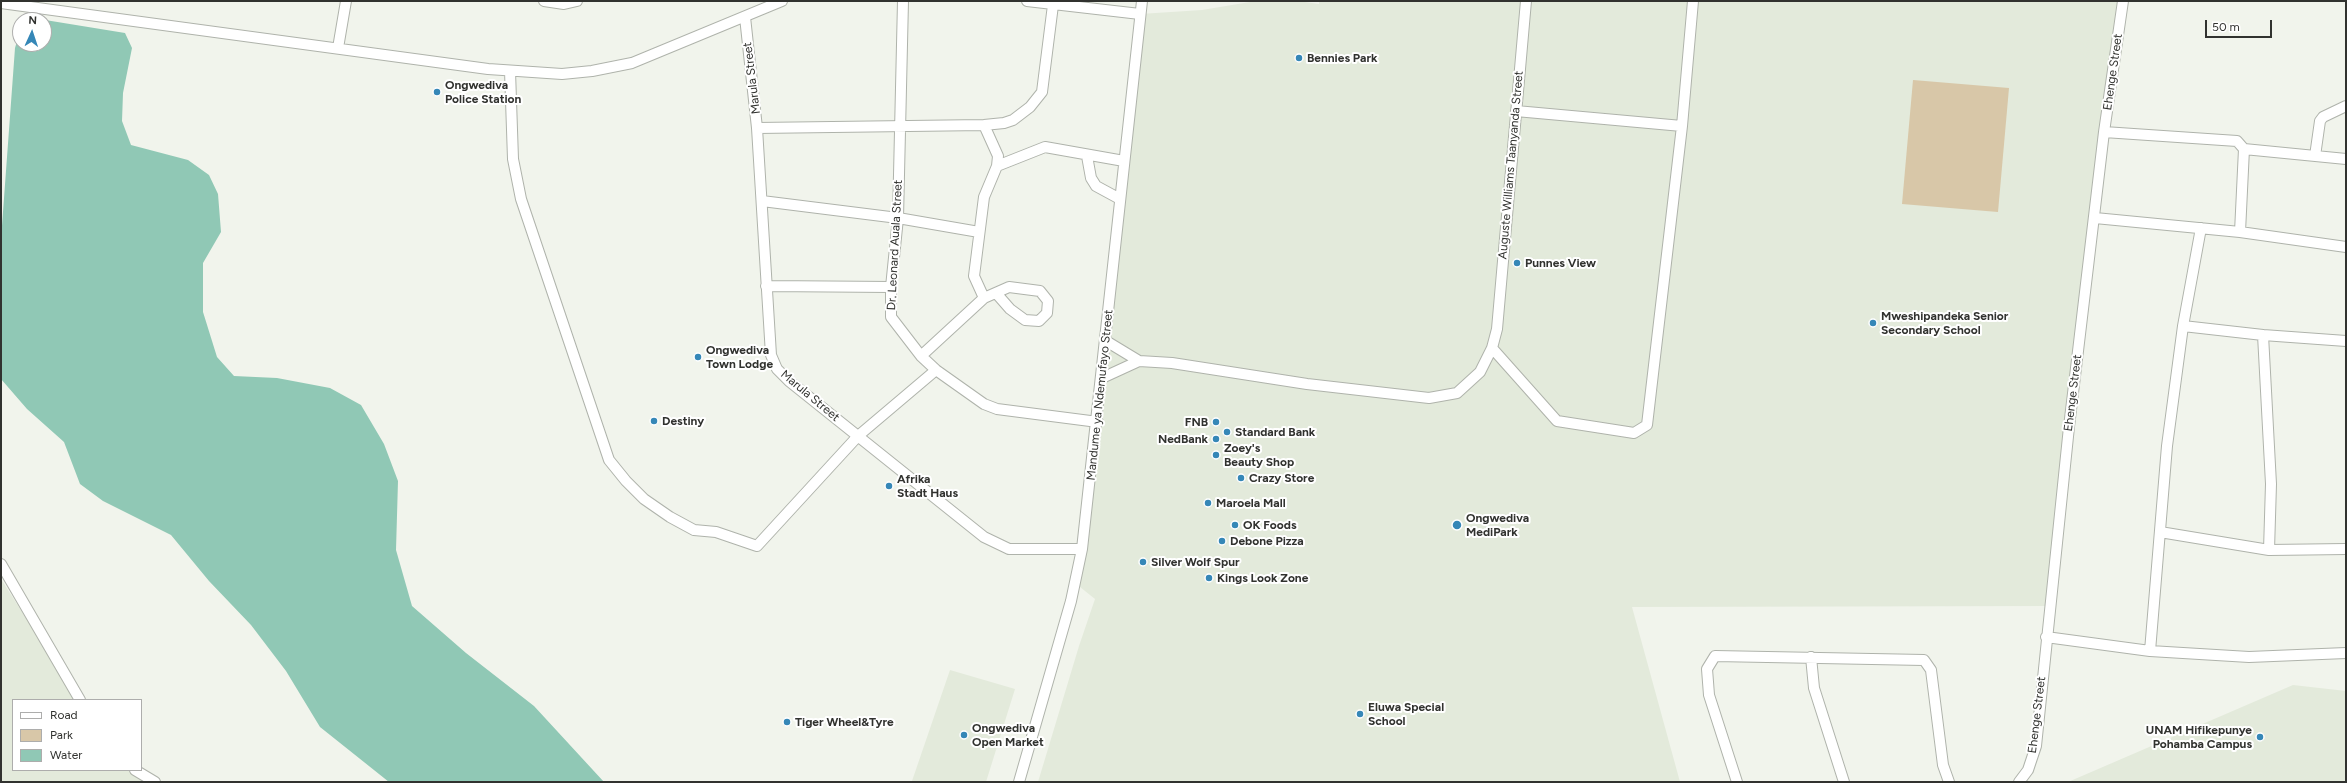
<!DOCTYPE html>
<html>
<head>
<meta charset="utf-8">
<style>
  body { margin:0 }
  #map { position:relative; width:2347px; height:783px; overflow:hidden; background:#f1f4ec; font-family:Figtree,sans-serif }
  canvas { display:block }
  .frame { position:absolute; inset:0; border:2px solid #31322f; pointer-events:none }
  .legend { position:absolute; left:12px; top:699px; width:130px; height:72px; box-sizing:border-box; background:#fff; border:1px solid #adadac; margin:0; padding:5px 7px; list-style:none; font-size:12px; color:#31322f }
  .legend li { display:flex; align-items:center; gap:8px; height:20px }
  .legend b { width:20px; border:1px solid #adadac }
  .north { position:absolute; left:12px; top:12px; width:40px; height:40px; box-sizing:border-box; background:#fff; border:1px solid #adadac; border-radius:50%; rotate:3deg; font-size:11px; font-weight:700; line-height:16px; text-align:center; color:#31322f }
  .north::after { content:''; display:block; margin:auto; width:14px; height:18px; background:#3587b7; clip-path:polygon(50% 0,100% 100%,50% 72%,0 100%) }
  .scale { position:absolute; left:2205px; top:20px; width:67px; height:18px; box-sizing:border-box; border:2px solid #31322f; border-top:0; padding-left:5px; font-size:12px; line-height:14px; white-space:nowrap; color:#31322f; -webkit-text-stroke:3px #fff; paint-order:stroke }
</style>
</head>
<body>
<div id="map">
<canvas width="2347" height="783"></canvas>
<div class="frame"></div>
<ul class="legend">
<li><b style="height:5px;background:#fff"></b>Road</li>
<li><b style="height:11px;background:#d8c7a8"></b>Park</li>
<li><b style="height:11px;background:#90c8b5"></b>Water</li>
</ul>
<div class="north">N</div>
<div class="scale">50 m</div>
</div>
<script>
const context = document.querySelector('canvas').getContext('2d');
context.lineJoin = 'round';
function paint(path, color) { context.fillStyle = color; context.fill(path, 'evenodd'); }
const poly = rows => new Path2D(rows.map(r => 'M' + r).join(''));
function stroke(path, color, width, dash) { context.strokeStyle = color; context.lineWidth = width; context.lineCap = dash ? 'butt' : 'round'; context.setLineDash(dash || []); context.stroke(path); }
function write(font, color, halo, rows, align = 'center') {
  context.font = font + ' Figtree,sans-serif'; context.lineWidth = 4; context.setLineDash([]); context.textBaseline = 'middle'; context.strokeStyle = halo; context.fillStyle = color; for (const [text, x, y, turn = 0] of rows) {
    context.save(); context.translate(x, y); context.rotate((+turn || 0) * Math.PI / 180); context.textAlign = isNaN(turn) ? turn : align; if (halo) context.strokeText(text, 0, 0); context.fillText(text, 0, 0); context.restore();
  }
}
const built = poly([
  [1256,1,1298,1,1319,4,1319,1,2123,1,2049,606,1632,607,1680,782,1038,782,1079,646,1095,599,1075,583,1140,14,1202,10],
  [1,579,78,700,13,700,13,770,135,770,155,782,1,782],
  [950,670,1015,689,986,782,912,781],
  [2293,685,2346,691,2346,782,2068,782]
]);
const green = poly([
  [1913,80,2009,88,1998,212,1902,204]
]);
const water = poly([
  [39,19,125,33,132,48,123,93,122,121,131,145,188,160,209,175,218,194,221,232,203,263,203,312,217,357,234,376,277,378,330,388,361,405,384,444,398,481,396,550,412,606,466,653,534,706,604,782,389,782,320,727,286,671,251,625,209,581,171,535,103,501,80,484,64,442,27,409,1,379,1,239,15,48,20,31,20,44,44,44,44,20,34,20]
]);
const minor = poly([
  [544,1,564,4,577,1],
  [903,1,898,218,891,287,891,317,921,356,936,370,984,404,997,409,1098,422],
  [1027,1,1140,14],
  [1,3,488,69,562,74,592,71,632,63,782,1],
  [745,17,757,128,771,355,777,369,789,381,984,537,1009,549,1082,549],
  [338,48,346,1],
  [510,71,513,159,521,199,609,460,626,481,644,499,670,517,694,530,716,532,757,546,858,436,936,370],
  [1516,111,1682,126],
  [984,125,998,156,997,166,984,197,974,276,984,298],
  [757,128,984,125,1004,123,1013,120,1030,107,1042,92,1053,5],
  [2104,132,2237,141,2244,149,2346,159],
  [1087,156,1091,178,1096,186,1120,199],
  [2315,156,2320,121,2323,117,2346,106],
  [997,166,1045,147,1124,161],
  [762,201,898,218,979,232],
  [2095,218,2240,232,2346,247],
  [2240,232,2244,149],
  [766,286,891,287],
  [2183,326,2263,335,2271,484,2269,550],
  [2263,335,2346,341],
  [1106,341,1139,361,1172,363,1307,384,1429,398,1457,393,1480,372,1492,348,1497,329,1526,1],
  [1492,348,1557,421,1634,433,1647,425,1682,126,1693,1],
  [921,356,984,298,1009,287,1040,291,1048,301,1047,313,1039,321,1025,320,1010,309,996,293],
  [1102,378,1139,361],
  [2160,532,2269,550,2346,549],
  [1,564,80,700],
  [2046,637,2150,651,2249,657,2346,653],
  [2150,651,2167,446,2183,326,2201,228],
  [1811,657,1814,688,1844,782],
  [135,770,155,782],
  [1019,782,1071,601,1082,549,1142,1],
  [1737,782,1709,695,1707,669,1715,656,1924,660,1931,670,1943,765,1949,782],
  [2019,782,2028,770,2036,746,2069,427,2104,132,2123,1]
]);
const markers = [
  [1299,58,4,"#3587b7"],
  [437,92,4,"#3587b7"],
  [1517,263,4,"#3587b7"],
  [1873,323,4,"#3587b7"],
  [698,357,4,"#3587b7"],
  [654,421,4,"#3587b7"],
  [1216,422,4,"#3587b7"],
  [1227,432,4,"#3587b7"],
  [1216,439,4,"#3587b7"],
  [1216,455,4,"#3587b7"],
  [1241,478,4,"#3587b7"],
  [889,486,4,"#3587b7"],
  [1208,503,4,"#3587b7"],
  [1235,525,4,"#3587b7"],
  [1457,525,5,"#3587b7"],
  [1222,541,4,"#3587b7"],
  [1143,562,4,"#3587b7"],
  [1209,578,4,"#3587b7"],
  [1360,714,4,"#3587b7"],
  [787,722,4,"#3587b7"],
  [964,735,4,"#3587b7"],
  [2260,737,4,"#3587b7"]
];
const poiNames = [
  ["Bennies Park",1307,58],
  ["Ongwediva",445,85],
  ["Police Station",445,99],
  ["Punnes View",1525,263],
  ["Mweshipandeka Senior",1881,316],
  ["Secondary School",1881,330],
  ["Ongwediva",706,350],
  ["Town Lodge",706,364],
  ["Destiny",662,421],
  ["FNB",1208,422,"right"],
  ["Standard Bank",1235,432],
  ["NedBank",1208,439,"right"],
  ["Zoey's",1224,448],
  ["Beauty Shop",1224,462],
  ["Crazy Store",1249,478],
  ["Afrika",897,479],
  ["Stadt Haus",897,493],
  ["Maroela Mall",1216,503],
  ["Ongwediva",1466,518],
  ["MediPark",1466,532],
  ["OK Foods",1243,525],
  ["Debone Pizza",1230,541],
  ["Silver Wolf Spur",1151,562],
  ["Kings Look Zone",1217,578],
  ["Eluwa Special",1368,707],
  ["School",1368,721],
  ["Tiger Wheel&Tyre",795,722],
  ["Ongwediva",972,728],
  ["Open Market",972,742],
  ["UNAM Hifikepunye",2252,730,"right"],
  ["Pohamba Campus",2252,744,"right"]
];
const streetNames = [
  ["Ehenge Street",2113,72,-82],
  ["Marula Street",752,78,-97],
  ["Auguste Williams Taanyanda Street",1511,165,-85],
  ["Dr. Leonard Auala Street",895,245,-87],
  ["Ehenge Street",2073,393,-83],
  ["Mandume ya Ndemufayo Street",1100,395,-84],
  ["Marula Street",810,396,40],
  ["Ehenge Street",2037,715,-83]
];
paint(built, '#e3eadb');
paint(green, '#d8c7a8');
paint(water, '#90c8b5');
stroke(minor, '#afb3ab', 12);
stroke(minor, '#fff', 10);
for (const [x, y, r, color] of markers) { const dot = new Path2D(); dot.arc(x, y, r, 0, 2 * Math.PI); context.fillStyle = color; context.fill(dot); stroke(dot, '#fff', 1.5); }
write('bold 12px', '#31322f', '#fff', poiNames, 'left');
write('12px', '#31322f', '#fff', streetNames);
</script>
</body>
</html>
